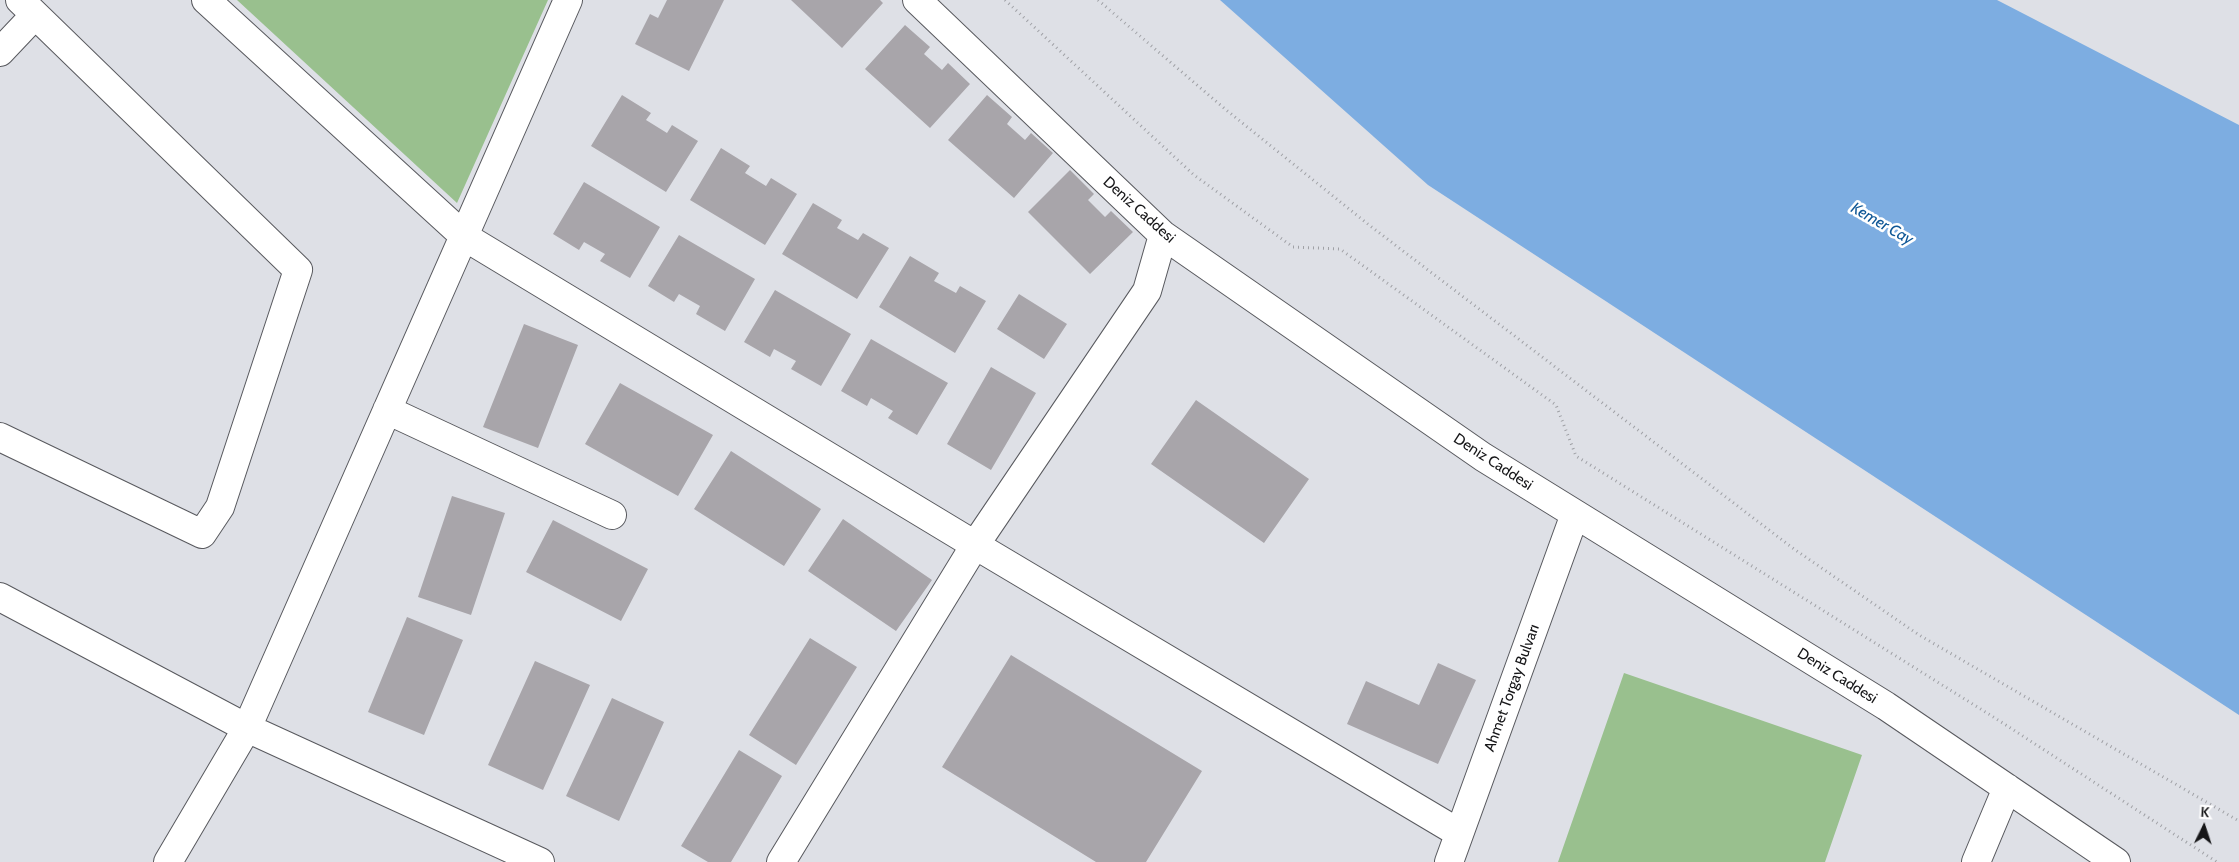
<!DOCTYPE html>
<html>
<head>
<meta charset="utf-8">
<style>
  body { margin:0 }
  #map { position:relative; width:2239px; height:862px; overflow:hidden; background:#dee0e6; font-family:Cabin,sans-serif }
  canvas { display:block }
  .north { position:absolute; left:2179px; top:802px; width:50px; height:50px; -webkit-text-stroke:4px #fff; paint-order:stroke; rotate:4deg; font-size:14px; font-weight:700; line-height:20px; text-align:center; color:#161618 }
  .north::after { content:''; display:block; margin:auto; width:18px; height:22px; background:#161618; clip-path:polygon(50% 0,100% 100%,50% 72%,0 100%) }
</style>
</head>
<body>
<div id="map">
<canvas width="2239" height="862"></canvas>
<div class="north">K</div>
</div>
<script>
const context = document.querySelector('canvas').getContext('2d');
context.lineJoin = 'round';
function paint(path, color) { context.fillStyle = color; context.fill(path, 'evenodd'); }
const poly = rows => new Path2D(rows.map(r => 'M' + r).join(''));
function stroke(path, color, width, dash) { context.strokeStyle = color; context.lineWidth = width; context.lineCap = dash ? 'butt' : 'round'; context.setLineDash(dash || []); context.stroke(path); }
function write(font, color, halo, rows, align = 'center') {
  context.font = font + ' Cabin,sans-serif'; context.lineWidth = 5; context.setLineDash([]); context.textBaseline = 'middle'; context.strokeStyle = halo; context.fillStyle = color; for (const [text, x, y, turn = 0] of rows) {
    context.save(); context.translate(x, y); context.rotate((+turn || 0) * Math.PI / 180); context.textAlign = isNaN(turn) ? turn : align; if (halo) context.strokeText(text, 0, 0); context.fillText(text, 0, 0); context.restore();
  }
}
const green = poly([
  [237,0,548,0,457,203],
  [1624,673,1862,755,1825,862,1558,862]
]);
const water = poly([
  [1220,0,1997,0,2239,125,2239,715,1428,185]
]);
const building = poly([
  [667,0,724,0,689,71,635,44,650,14,658,18],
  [791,0,880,0,883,3,842,48],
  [905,25,930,47,924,54,942,70,948,63,970,84,930,128,865,69],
  [622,95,651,113,646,120,667,133,672,125,698,141,666,192,591,146],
  [987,95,1012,117,1007,124,1025,140,1031,133,1053,153,1014,198,948,140],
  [721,148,750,166,745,173,766,186,771,178,797,194,765,245,690,200],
  [1070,170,1094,194,1088,200,1105,217,1111,211,1133,232,1090,274,1028,212],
  [584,182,660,227,630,278,600,261,605,254,584,242,579,250,553,234],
  [813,203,842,220,837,228,858,240,863,233,889,248,857,299,782,254],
  [679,235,755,279,725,331,696,314,700,306,679,294,674,302,648,286],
  [910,256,939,273,934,281,956,293,960,286,986,301,955,353,879,307],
  [775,290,851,334,821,386,791,369,796,361,774,349,770,357,744,342],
  [1019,294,1067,324,1044,359,997,329],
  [524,324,578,345,538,448,483,427],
  [871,339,948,383,917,435,888,418,893,411,871,398,867,406,841,391],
  [991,367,1036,393,991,470,947,444],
  [620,383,713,435,678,496,585,444],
  [1196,400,1309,479,1264,543,1151,464],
  [731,451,821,509,784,566,694,509],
  [452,496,505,513,471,615,418,597],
  [843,519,932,580,896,631,808,571],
  [553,520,648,569,621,621,526,572],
  [407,617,463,640,424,735,368,712],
  [810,638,857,667,796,765,749,735],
  [1011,655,1202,771,1146,862,1096,862,942,767],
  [535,661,590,685,543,790,488,765],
  [1438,663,1476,680,1438,764,1347,724,1366,681,1419,705],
  [612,698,664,722,619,821,566,796],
  [739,750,782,776,731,862,708,862,681,846]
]);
const path = poly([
  [1005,0,1194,175,1293,247,1340,249,1556,405,1576,456,1995,718,2217,862],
  [1098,0,1225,109,1369,225,1794,549,1919,635,2239,821]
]);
const minor = poly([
  [206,0,465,237,975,545,1459,833],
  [917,0,1163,235,1483,457,1886,706,2116,862],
  [0,52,35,15],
  [387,410,612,515],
  [0,437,202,534,220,507,298,270,20,0],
  [0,597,247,728,540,862],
  [168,862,247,728,568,0],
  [781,862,975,545,1147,291,1163,235],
  [1449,862,1575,514],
  [1976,862,2007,788]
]);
const streetNames = [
  ["Deniz Caddesi",1139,210,42],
  ["Deniz Caddesi",1493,462,33],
  ["Deniz Caddesi",1837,676,32],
  ["Ahmet Torgay Bulvarı",1512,688,-70]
];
const waterNames = [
  ["Kemer Cay",1882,224,30]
];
paint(green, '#99c08e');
paint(water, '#7dade1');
paint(building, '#a8a5aa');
stroke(minor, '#58595e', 30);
stroke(path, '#9fa0a5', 3, [1, 4]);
stroke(minor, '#fff', 28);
write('15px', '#161618', '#fff', streetNames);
write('italic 16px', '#0f5796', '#fff', waterNames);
</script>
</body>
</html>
